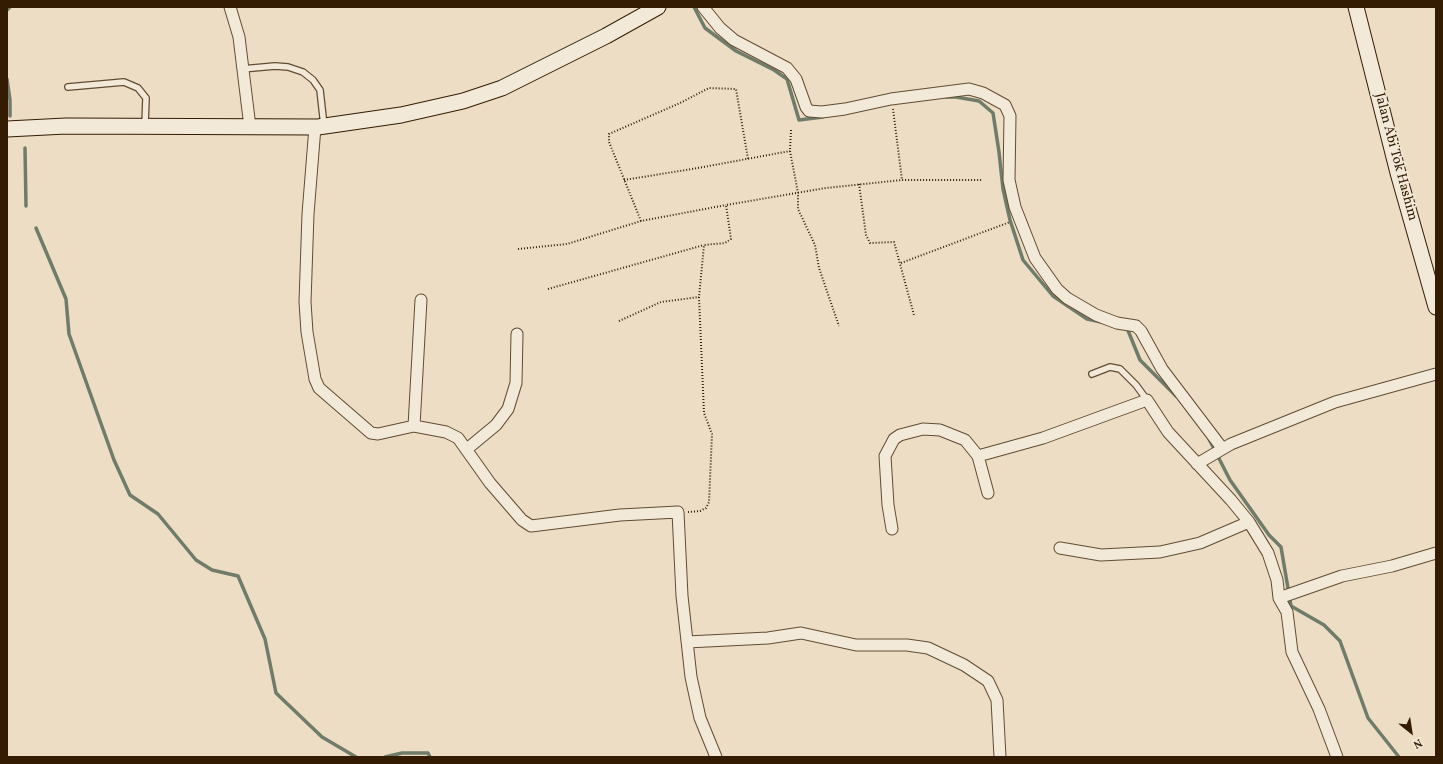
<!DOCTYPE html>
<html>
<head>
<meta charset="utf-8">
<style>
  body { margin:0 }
  #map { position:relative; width:1443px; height:764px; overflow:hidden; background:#ecddc4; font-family:Vollkorn,serif }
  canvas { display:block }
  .frame { position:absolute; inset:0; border:8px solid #331c02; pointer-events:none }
  .north { position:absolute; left:1391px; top:712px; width:40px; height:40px; -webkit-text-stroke:3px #f3e9d9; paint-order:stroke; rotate:150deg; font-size:11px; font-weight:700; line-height:16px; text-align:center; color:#331c02 }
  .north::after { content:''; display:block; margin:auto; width:14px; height:18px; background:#331c02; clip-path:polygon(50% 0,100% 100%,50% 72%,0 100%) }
</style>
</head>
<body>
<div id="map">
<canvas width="1443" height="764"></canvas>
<div class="frame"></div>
<div class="north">N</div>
</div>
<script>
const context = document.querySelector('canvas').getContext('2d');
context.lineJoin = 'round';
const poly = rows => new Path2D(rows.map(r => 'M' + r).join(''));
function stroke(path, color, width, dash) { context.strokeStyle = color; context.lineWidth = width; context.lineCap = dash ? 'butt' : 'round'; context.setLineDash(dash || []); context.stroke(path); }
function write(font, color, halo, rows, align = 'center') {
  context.font = font + ' Vollkorn,serif'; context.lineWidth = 3.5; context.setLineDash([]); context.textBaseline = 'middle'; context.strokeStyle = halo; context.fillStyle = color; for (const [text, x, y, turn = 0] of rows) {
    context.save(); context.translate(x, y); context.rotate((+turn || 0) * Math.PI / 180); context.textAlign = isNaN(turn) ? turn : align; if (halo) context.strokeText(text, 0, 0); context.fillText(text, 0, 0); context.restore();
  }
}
const stream = poly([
  [694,7,705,28,736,51,774,70,787,79,799,120,823,117],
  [7,10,10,7],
  [7,79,10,100,10,116],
  [945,97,956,97,979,101,993,113,999,152,1003,189,1010,220,1023,260,1053,296,1087,319,1101,322],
  [25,148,26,206],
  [36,228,66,299,69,334,114,460,130,495,158,514,196,560,212,570,238,576,265,639,276,693,322,737,356,757],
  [1127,328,1140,360,1176,396],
  [1209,439,1230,480,1269,535,1281,547,1291,606,1324,625,1340,641,1368,718,1399,757],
  [385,757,402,753,428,753,430,757]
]);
const path = poly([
  [893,109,902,180],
  [791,130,790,151,798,193,798,209,815,245,819,268,839,326],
  [624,180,698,168,790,151],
  [859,184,866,235,870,243,894,242,914,315],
  [641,221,609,142,609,134,680,103,709,88,736,89,748,159],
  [518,249,567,244,641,221,726,205],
  [901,263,1010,222],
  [548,289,704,245],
  [619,321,661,302,699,297],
  [688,512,700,511,706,508,709,502,712,434,704,413,699,297,704,245,725,243,731,239,726,205,826,188,902,180,982,180]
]);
const lane = poly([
  [242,69,275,66,288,67,303,72,313,80,320,90,324,126],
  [68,87,124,82,138,88,146,98,145,125],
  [1092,374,1110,367,1120,369,1136,385,1147,400]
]);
const street = poly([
  [230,7,239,37,250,127],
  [703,7,720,28,734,40,787,68,796,79,806,107,809,111,822,112,845,109,891,99,969,89,983,93,1005,105,1010,116,1009,180,1015,207,1035,258,1057,289,1067,298,1096,315,1117,323,1136,326,1141,331,1162,369,1222,448],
  [315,127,308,214,305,302,307,332,315,379,319,388,371,433,378,434,414,426,446,432,458,438,490,483,522,520,531,526,620,515,678,512,682,596,691,677,700,718,716,757],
  [414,426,421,300],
  [467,449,496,425,508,409,516,383,517,334],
  [978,456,1043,438,1147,400,1168,432,1231,500,1249,522,1268,553,1277,580,1279,598,1287,612,1292,652,1319,709,1337,757],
  [1197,464,1231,444,1335,402,1436,374],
  [892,529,888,505,885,456,894,439,900,435,923,429,940,430,965,440,978,456,988,493],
  [1060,548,1101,555,1160,552,1200,543,1249,522],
  [1279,598,1342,576,1392,566,1436,553],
  [687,642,768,638,801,633,856,645,907,645,928,648,964,665,988,681,997,700,1000,757]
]);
const secondary = poly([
  [1356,7,1398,173,1436,307],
  [7,129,66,126,318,127,401,115,463,101,502,88,606,36,658,7]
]);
const streetNames = [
  ["Jalan Abi Tok Hashim",1395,157,75]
];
stroke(stream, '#707c6a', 3.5);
stroke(lane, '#614c32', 8);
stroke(street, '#614c32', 13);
stroke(secondary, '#331c02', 17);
stroke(path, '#331c02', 2, [1, 2]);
stroke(lane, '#f3e9d9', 5.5);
stroke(street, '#f3e9d9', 11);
stroke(secondary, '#f3e9d9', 15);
write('14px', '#331c02', '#f3e9d9', streetNames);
</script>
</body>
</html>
